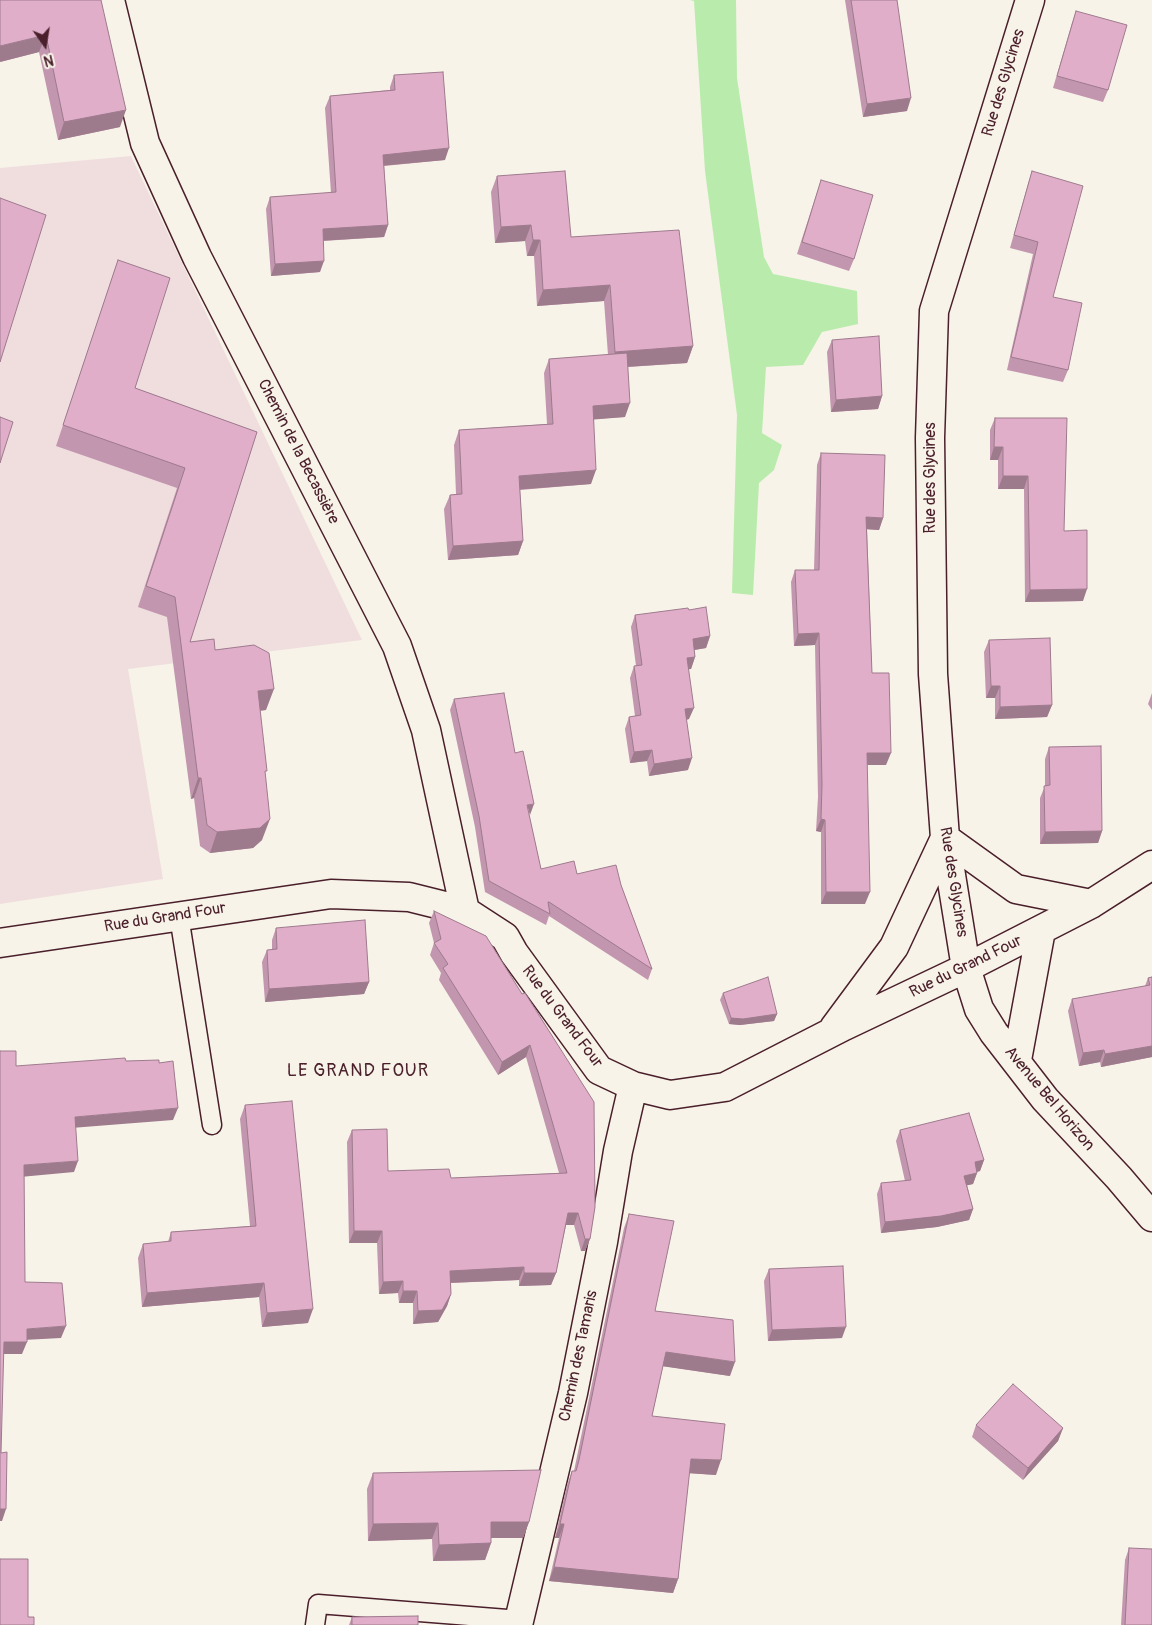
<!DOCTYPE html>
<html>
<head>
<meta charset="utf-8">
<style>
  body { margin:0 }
  #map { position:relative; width:1152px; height:1625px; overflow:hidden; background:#f7f3e8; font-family:Pangolin,sans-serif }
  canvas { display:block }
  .north { position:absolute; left:20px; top:20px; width:50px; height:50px; -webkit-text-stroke:4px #f7f3e8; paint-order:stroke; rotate:167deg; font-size:14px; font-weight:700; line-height:20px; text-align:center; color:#4a1f2b }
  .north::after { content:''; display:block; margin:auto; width:18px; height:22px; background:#4a1f2b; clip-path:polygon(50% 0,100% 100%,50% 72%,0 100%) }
</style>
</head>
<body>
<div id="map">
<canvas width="1152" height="1625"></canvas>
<div class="north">N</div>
</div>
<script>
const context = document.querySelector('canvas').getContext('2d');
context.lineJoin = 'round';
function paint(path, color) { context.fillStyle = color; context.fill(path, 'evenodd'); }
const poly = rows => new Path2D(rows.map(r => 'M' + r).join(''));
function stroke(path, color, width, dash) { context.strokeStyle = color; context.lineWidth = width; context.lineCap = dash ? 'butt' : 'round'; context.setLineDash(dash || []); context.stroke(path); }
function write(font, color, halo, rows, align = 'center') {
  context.font = font + ' Pangolin,sans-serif'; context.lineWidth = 5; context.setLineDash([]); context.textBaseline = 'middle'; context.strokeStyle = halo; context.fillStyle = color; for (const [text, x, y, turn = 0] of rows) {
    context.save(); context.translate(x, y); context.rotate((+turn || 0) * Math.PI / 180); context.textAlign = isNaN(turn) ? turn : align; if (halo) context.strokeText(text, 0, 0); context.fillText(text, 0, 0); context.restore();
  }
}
const built = poly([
  [131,156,362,640,128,669,163,879,0,904,0,168]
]);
const green = poly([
  [690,0,736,0,737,78,764,257,773,274,857,291,858,324,822,332,803,365,766,367,762,433,782,445,774,470,759,483,753,595,732,593,737,415,705,171,694,1]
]);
const service = poly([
  [179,916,212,1125],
  [315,1625,318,1604,520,1620]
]);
const minor = poly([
  [110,0,145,143,197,257,397,646,426,730,465,911],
  [1030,0,934,311,930,438,933,674,945,838,966,968,979,1009,994,1033,1045,1099,1119,1178,1152,1217],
  [945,838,1016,889,1091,904],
  [0,943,331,894,409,897,465,911,505,937,514,953,599,1070,633,1086,670,1095,725,1087,844,1026,966,968,1091,904,1152,865],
  [834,1028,894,947,945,838],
  [1017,1060,1041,930],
  [518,1625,573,1393,603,1242,618,1151,633,1086]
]);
const wall = poly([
  [101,0,120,127,58,140,39,52,0,62],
  [845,0,897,0,907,111,863,117],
  [1076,11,1108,90,1103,102,1053,88,1072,23],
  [394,75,445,160,384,166,388,225,384,237,323,241,320,272,271,276,266,209,270,197,331,193,325,108,330,96,390,90,390,87],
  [1032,171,1053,297,1068,370,1063,382,1007,370,1033,254,1010,248,1028,184],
  [497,176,571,237,693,346,687,363,628,367,625,417,594,419,591,484,520,490,523,541,518,555,448,560,444,509,450,495,456,494,454,445,459,430,547,424,544,373,549,359,608,355,604,301,537,306,534,256,527,256,525,241,495,243,491,192],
  [821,180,854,259,849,271,797,254],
  [118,260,135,388,257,432,190,642,215,650,266,710,260,711,265,777,262,840,253,848,210,853,200,846,194,798,191,799,167,617,138,607,177,488,56,446],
  [832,340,882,396,878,409,831,412,827,352],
  [995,418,1064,531,1083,601,1025,602,1024,489,998,489,998,460,990,460,990,430],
  [821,453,883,518,879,530,867,529,872,673,886,765,867,765,865,904,821,904,821,832,816,831,818,797,815,645,794,646,791,582,795,570,814,570,817,465],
  [635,615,710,636,706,648,694,650,695,657,691,669,688,669,689,719,686,720,688,770,649,776,647,761,630,763,625,729,629,717,635,716,630,678,634,666,636,666,631,627],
  [989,640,1052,705,1047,717,995,719,995,698,986,698,984,652],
  [1152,693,1152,710,1148,704],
  [454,699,515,753,541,869,577,874,621,885,652,969,648,980,549,916,546,925,485,892,475,827,450,710],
  [1049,747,1102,831,1098,843,1040,844,1040,798,1045,786,1045,759],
  [434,911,522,994,590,1239,585,1251,581,1251,574,1225,566,1225,556,1273,551,1285,519,1286,519,1280,451,1283,451,1294,447,1306,438,1322,413,1324,413,1303,399,1303,398,1293,379,1294,377,1243,349,1243,347,1142,352,1130,388,1171,451,1178,559,1173,526,1057,498,1075,439,980,441,973,430,955,434,943,429,923],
  [276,928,369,982,364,994,265,1002,262,962,267,950,272,950,272,940],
  [1152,977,1152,1057,1101,1067,1100,1062,1079,1066,1068,1011,1072,999,1145,986,1148,978],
  [723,993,777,1014,774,1021,740,1025,729,1024,720,1000],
  [245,1105,308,1323,262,1327,259,1297,142,1307,138,1258,143,1244,168,1242,171,1232,250,1226,240,1119],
  [900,1130,984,1160,980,1171,977,1172,977,1173,973,1184,967,1185,973,1209,969,1220,937,1227,881,1233,877,1194,881,1183,905,1181,896,1141],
  [629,1214,655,1311,730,1376,663,1366,652,1416,716,1475,689,1473,678,1579,673,1593,549,1581,559,1538,555,1538,567,1485,572,1471,574,1471,624,1228],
  [769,1269,842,1338,768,1341,764,1281],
  [976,1425,1063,1428,1058,1441,1023,1480,972,1437],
  [373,1473,529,1522,523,1538,491,1538,491,1543,485,1560,433,1561,432,1539,368,1541,367,1489],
  [1129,1548,1152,1625,1121,1625,1125,1560],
  [352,1617,418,1625,349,1625]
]);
const shadedWall = poly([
  [46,35,39,52,0,62,0,46],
  [911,98,907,111,863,117,867,104],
  [126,110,120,127,58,140,64,122],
  [449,148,445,160,379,166,383,155],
  [388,225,384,237,318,241,323,229],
  [531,225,525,241,495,243,501,227],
  [533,240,540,240,534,256,527,256],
  [324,261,320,272,271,276,275,264],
  [610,285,604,301,537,306,543,290],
  [693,346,687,363,609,368,615,352],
  [882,396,878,409,831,412,836,400],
  [630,403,625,417,588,420,593,406],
  [994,447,1003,447,998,460,990,460],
  [596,470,591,484,513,490,519,476],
  [1003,476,1028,476,1024,489,998,489],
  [866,517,883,518,879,530,862,529],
  [523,541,518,555,448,560,453,546],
  [1087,589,1083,601,1025,602,1030,590],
  [819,633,815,645,794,646,798,634],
  [710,636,706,648,688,651,693,639],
  [695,657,691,669,682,670,687,658],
  [991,686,1000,686,995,698,986,698],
  [274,689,266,710,251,711,258,691],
  [1052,705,1047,717,995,719,1000,707],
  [694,708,689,719,680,721,685,709],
  [652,750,647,761,630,763,634,752],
  [867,753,891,753,886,765,862,765],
  [692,758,688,770,649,776,654,764],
  [198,778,201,778,194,798,191,799],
  [534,804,530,815,527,805],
  [270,819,262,840,253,848,210,853,217,832],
  [821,819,825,820,821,832,816,831],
  [1102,831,1098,843,1040,844,1045,832],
  [826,892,870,892,865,904,821,904],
  [369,982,364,994,265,1002,269,989],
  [777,1014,774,1021,740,1025,729,1024,731,1018],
  [530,1045,526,1057,498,1075,502,1062],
  [1152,1046,1152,1057,1101,1067,1105,1054],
  [1104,1050,1100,1062,1079,1066,1083,1053],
  [178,1108,173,1120,71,1128,75,1117],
  [984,1160,980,1171,971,1173,975,1162],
  [78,1161,74,1172,20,1177,24,1165],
  [977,1173,973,1184,960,1187,964,1176],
  [973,1209,969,1220,937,1227,881,1233,885,1222],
  [568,1213,578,1213,574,1225,564,1225],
  [354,1231,382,1231,377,1243,349,1243],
  [585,1239,590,1239,585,1251,581,1251],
  [524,1267,519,1280,446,1283,450,1271],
  [524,1273,556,1273,551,1285,519,1286],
  [403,1281,398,1293,379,1294,383,1282],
  [264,1283,259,1297,142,1307,147,1293],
  [403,1291,417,1291,413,1303,399,1303],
  [451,1294,447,1306,438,1322,413,1324,418,1311],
  [313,1309,308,1323,262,1327,267,1313],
  [66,1326,61,1338,23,1340,27,1329],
  [846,1327,842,1338,768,1341,772,1330],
  [4,1342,27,1342,22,1354,0,1354],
  [666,1352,735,1362,730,1376,661,1366],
  [1063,1428,1058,1441,1023,1480,1028,1468],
  [691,1459,721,1460,716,1475,686,1473],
  [0,1509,6,1509,2,1521,0,1521],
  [491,1522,529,1522,523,1538,485,1538],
  [438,1523,432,1539,368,1541,373,1524],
  [560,1524,564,1524,559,1538,555,1538],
  [491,1543,485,1560,433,1561,439,1545],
  [554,1567,678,1579,673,1593,549,1581]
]);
const building = poly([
  [0,0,101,0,126,110,64,122,46,35,0,46,0,0],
  [851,0,897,0,911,98,867,104,851,0],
  [1076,11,1127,25,1108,90,1057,76,1076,11],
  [443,72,449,148,383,155,388,225,323,229,324,261,275,264,270,197,336,192,330,96,395,90,394,75,443,72],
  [565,171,571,237,679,230,693,346,615,352,610,285,543,290,540,240,533,240,531,225,501,227,497,176,565,171],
  [1032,171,1083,186,1053,297,1082,303,1068,370,1011,357,1038,242,1014,235,1032,171],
  [821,180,873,195,854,259,802,242,821,180],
  [0,198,46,215,0,362,0,198],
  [118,260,170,278,135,388,257,432,190,642,214,639,215,650,254,645,269,653,274,689,258,691,267,771,265,771,270,819,260,828,217,832,207,825,201,778,198,778,175,597,146,586,185,468,63,425,118,260],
  [879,336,882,396,836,400,832,340,879,336],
  [627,353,630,403,593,406,596,470,519,476,523,541,453,546,450,495,462,494,459,430,553,424,549,359,627,353],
  [0,417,13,422,0,463,0,417],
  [995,418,1067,418,1064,531,1087,530,1087,589,1030,590,1028,476,1003,476,1003,447,994,447,995,418],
  [821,453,885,455,883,518,866,517,872,673,889,673,891,753,867,753,870,892,826,892,825,820,821,819,822,785,819,633,798,634,795,570,819,570,821,453],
  [706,607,710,636,693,639,695,657,687,658,694,708,685,709,692,758,654,764,652,750,634,752,629,717,641,715,634,666,642,665,635,615,688,608,689,610,706,607],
  [1050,638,1052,705,1000,707,1000,686,991,686,989,640,1050,638],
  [504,693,515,753,523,751,534,804,527,805,541,869,574,861,577,874,616,865,621,885,652,969,549,902,548,902,550,914,489,881,479,816,454,699,504,693],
  [1101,746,1102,831,1045,832,1044,786,1050,785,1049,747,1101,746],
  [434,911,486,936,522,994,525,993,594,1102,595,1207,590,1239,585,1239,578,1213,568,1213,556,1273,524,1273,524,1267,450,1271,451,1294,442,1310,418,1311,417,1291,403,1291,403,1281,383,1282,382,1231,354,1231,352,1130,387,1129,388,1171,449,1169,451,1178,567,1173,530,1045,502,1062,443,968,448,964,434,943,441,939,434,911],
  [365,920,369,982,269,989,267,950,277,949,276,928,365,920],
  [768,977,777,1014,743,1019,731,1018,723,993,768,977],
  [1152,977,1152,1046,1105,1054,1104,1050,1083,1053,1072,999,1150,985,1148,978,1152,977],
  [0,1051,16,1051,16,1066,125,1058,126,1061,159,1060,159,1063,173,1061,178,1108,75,1117,78,1161,24,1165,25,1282,62,1283,66,1326,27,1329,27,1342,4,1342,1,1453,7,1452,6,1509,0,1509,0,1051],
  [292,1101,313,1309,267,1313,264,1283,147,1293,143,1244,171,1241,171,1232,256,1226,245,1105,292,1101],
  [969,1113,984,1160,975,1162,977,1173,964,1176,973,1209,941,1216,885,1222,881,1183,911,1180,900,1130,969,1113],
  [629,1214,674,1221,655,1311,733,1320,735,1362,666,1352,652,1416,725,1424,721,1460,691,1459,678,1579,554,1567,564,1524,560,1524,572,1471,576,1471,579,1460,629,1214],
  [843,1266,846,1327,772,1330,769,1269,843,1266],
  [1013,1384,1063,1428,1028,1468,976,1425,1013,1384],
  [541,1470,529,1522,491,1522,491,1543,439,1545,438,1523,373,1524,373,1473,541,1470],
  [1129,1548,1152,1549,1152,1625,1125,1625,1129,1548],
  [0,1559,28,1559,28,1617,34,1617,34,1625,0,1625,0,1559],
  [418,1616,418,1625,352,1625,352,1617,418,1616]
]);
const streetNames = [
  ["Rue des Glycines",1004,83,-73],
  ["Chemin de la Becassière",298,452,63],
  ["Rue des Glycines",931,478,-90],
  ["Rue des Glycines",953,882,81],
  ["Rue du Grand Four",165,918,-9],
  ["Rue du Grand Four",966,967,-26],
  ["Rue du Grand Four",562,1017,53],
  ["Avenue Bel Horizon",1049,1099,50],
  ["Chemin des Tamaris",579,1356,-78]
];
const neighbourhoodNames = [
  ["LE GRAND FOUR",358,1071]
];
paint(built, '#f0dedf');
paint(green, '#b9ecac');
stroke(service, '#4a1f2b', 21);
stroke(minor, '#4a1f2b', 31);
stroke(service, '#f7f3e8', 18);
stroke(minor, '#f7f3e8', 28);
paint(wall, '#c296ae');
paint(shadedWall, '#9e7a8d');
paint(building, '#e1aeca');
stroke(building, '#9e7a8d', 1);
write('16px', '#4a1f2b', '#f7f3e8', streetNames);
context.letterSpacing = '1px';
write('18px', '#4a1f2b', '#f7f3e8', neighbourhoodNames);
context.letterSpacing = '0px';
</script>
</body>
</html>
